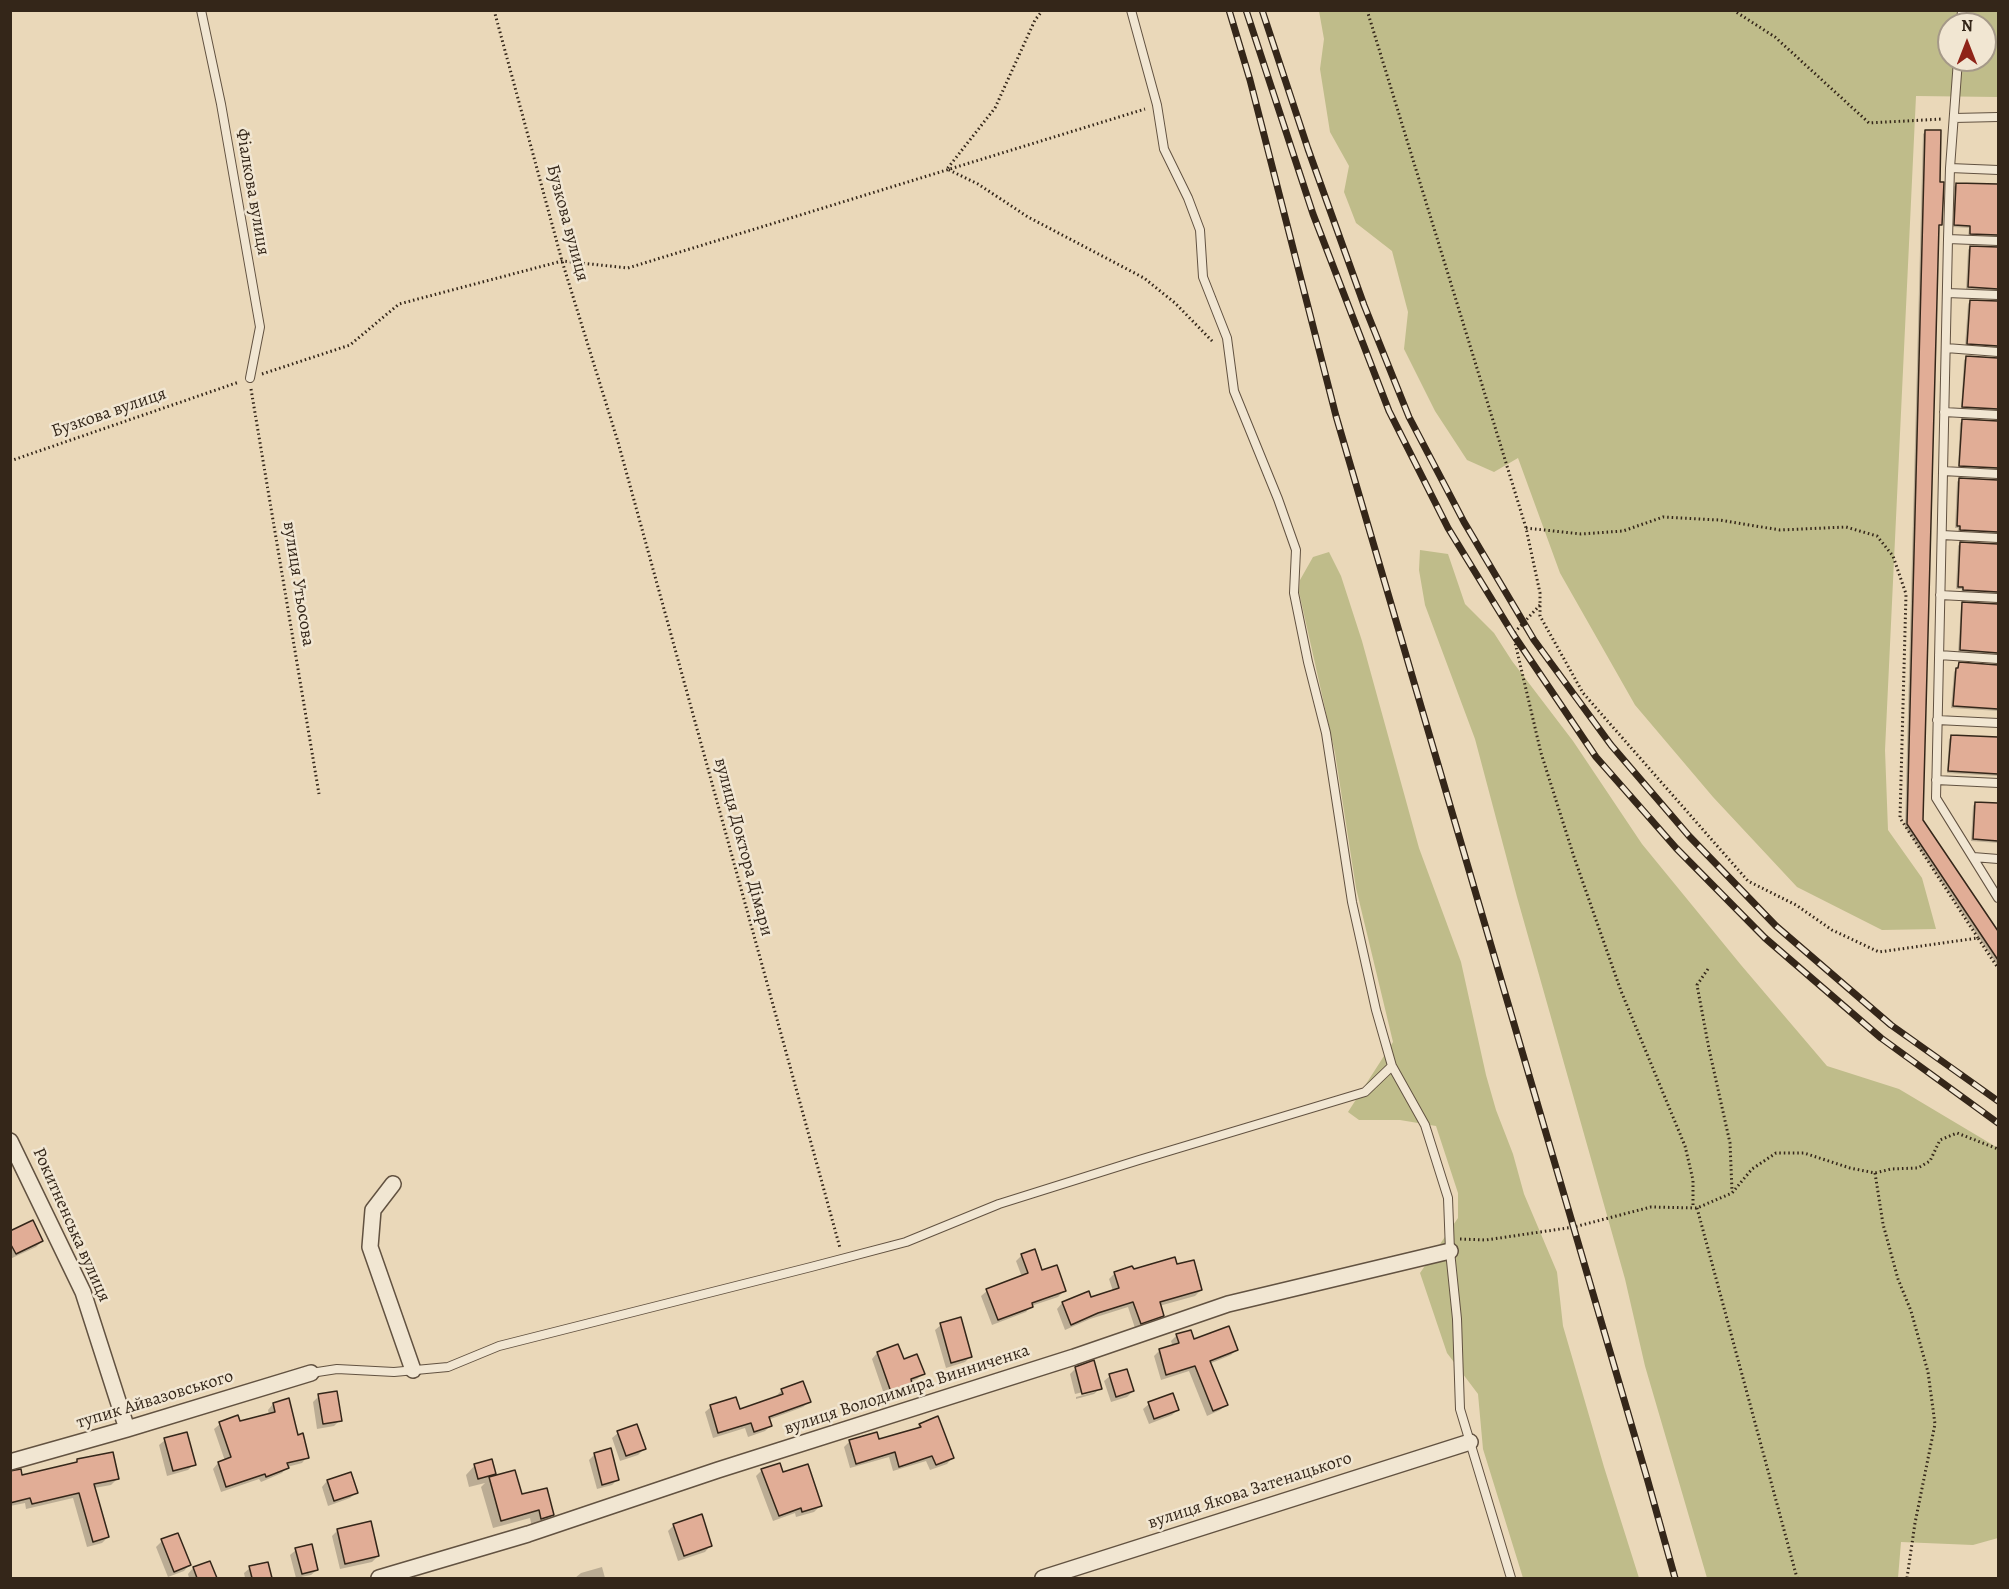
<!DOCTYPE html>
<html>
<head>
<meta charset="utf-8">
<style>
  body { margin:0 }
  #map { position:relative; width:2009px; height:1589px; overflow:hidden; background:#ead8b9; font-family:Alegreya,serif }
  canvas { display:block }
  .frame { position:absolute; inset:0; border:12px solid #342619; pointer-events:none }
  .north { position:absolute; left:1937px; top:12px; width:60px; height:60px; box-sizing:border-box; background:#f1e6d2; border:2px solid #a59988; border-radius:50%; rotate:0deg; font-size:16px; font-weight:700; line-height:24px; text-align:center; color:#342619 }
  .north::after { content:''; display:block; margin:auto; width:21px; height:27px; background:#8f2418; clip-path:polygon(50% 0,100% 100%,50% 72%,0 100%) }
</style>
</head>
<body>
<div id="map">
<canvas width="2009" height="1589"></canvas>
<div class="frame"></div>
<div class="north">N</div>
</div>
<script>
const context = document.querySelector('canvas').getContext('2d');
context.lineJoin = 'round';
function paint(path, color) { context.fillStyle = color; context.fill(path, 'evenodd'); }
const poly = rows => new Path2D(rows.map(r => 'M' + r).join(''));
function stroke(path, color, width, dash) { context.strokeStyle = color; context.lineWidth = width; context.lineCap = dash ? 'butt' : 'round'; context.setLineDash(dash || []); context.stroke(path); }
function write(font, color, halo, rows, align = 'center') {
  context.font = font + ' Alegreya,serif'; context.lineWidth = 5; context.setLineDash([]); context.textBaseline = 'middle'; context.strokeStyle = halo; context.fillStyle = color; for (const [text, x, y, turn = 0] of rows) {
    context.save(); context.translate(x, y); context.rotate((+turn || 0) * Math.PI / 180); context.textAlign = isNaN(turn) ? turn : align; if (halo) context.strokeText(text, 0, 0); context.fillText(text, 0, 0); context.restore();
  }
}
const green = poly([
  [1319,11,1998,11,1998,97,1916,96,1885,750,1888,830,1922,878,1936,929,1882,930,1797,887,1713,797,1635,705,1560,573,1518,458,1494,472,1467,460,1435,411,1404,349,1408,312,1392,251,1356,223,1344,192,1349,166,1330,132,1320,69,1324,39],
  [1949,24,1985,24,1985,60,1949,60],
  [1420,550,1448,554,1465,604,1494,633,1512,661,1573,741,1642,844,1741,965,1827,1066,1899,1089,1998,1148,1998,1538,1973,1545,1901,1542,1898,1578,1707,1578,1645,1366,1625,1279,1517,897,1475,739,1425,605,1419,570],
  [1329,552,1341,576,1362,641,1419,848,1461,962,1486,1075,1496,1110,1513,1154,1524,1194,1557,1272,1563,1326,1604,1467,1639,1578,1523,1578,1483,1449,1478,1394,1447,1353,1420,1273,1458,1218,1458,1193,1436,1126,1400,1120,1359,1120,1348,1112,1393,1042,1356,888,1335,753,1299,592,1300,580,1313,557]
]);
const shadow = poly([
  [1926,131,1938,184,1941,224,1938,227,1922,820,1998,934,1998,966,1905,827,1923,134],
  [1956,184,1998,186,1998,239,1968,236,1969,228,1953,227,1954,187],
  [1970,247,1998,248,1998,294,1996,291,1966,289,1968,250],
  [1970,301,1998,302,1998,350,1996,348,1965,346,1968,304],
  [1967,357,1998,359,1998,414,1996,411,1961,409,1964,360],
  [1962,421,1998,422,1998,473,1996,470,1958,468,1960,423],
  [1959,479,1998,481,1998,537,1996,534,1958,532,1958,528,1955,528,1957,482],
  [1960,543,1998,545,1998,597,1996,594,1961,592,1962,589,1956,589,1958,546],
  [1963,604,1998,605,1998,658,1996,655,1958,652,1961,606],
  [1959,664,1998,666,1998,711,1951,708,1954,672],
  [1952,736,1998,739,1998,776,1947,773,1949,739],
  [1975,803,1998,805,1998,843,1971,841,1973,806],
  [10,1232,42,1241,36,1247,10,1259],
  [1022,1255,1064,1291,1058,1297,1031,1306,1026,1312,992,1325,981,1296,987,1291,1022,1277,1016,1261],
  [1176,1266,1201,1290,1195,1296,1159,1306,1162,1315,1157,1321,1135,1328,1128,1307,1090,1319,1065,1330,1057,1309,1062,1303,1090,1299,1113,1291,1109,1279,1115,1273],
  [941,1325,971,1356,965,1362,946,1368,935,1330],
  [1177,1335,1236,1350,1231,1355,1209,1364,1226,1405,1220,1410,1207,1416,1189,1371,1161,1380,1154,1356,1160,1350,1173,1347,1171,1341],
  [877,1353,903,1361,923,1374,917,1379,910,1382,905,1389,885,1397,872,1359],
  [1076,1368,1100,1388,1094,1394,1076,1399,1076,1397,1095,1392,1095,1389,1075,1394,1070,1374],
  [1110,1376,1133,1391,1127,1397,1111,1402,1104,1381],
  [782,1390,809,1402,803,1407,768,1420,770,1426,765,1431,748,1437,745,1428,713,1438,705,1412,711,1407,739,1411,777,1398,776,1396],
  [319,1396,340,1420,334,1426,317,1429,313,1402],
  [273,1404,297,1437,307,1457,302,1463,287,1467,282,1473,261,1482,259,1479,221,1492,213,1469,218,1463,225,1461,214,1429,220,1424,239,1423,269,1415,268,1410],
  [1149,1404,1177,1410,1172,1415,1149,1424,1143,1409],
  [920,1425,952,1458,947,1464,930,1470,926,1461,893,1471,889,1457,850,1468,844,1447,850,1441,878,1441,915,1430],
  [618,1433,644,1449,638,1455,620,1461,612,1438],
  [165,1440,194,1464,188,1470,167,1476,159,1445],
  [595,1454,617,1480,612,1485,597,1489,589,1460],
  [78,1461,117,1479,111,1485,94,1488,108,1537,102,1543,87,1547,73,1498,26,1509,25,1503,10,1506,10,1479,74,1464],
  [475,1465,494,1474,489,1478,514,1471,521,1496,552,1515,544,1523,532,1527,530,1518,493,1528,481,1487,485,1483,469,1487,466,1475],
  [762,1470,782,1474,820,1506,814,1512,796,1517,795,1513,773,1521,756,1476],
  [350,1474,356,1493,350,1498,328,1506,322,1487,327,1481],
  [674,1525,710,1546,705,1552,678,1561,668,1531],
  [338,1530,378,1556,372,1562,340,1569,332,1536],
  [177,1535,189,1565,184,1571,168,1577,156,1547,162,1541],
  [296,1550,317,1570,311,1575,296,1578,290,1555],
  [209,1562,215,1578,189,1578,188,1574,193,1568],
  [267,1564,270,1578,245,1578,244,1573,250,1568],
  [602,1567,605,1578,575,1578,581,1573]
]);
const building = poly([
  [1925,130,1941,130,1940,182,1944,182,1942,225,1939,225,1923,820,1998,931,1998,960,1907,824,1925,130],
  [1956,183,1998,184,1998,235,1970,234,1970,226,1954,225,1956,183],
  [1970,246,1998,247,1998,289,1968,287,1970,246],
  [1970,300,1998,301,1998,346,1967,344,1970,300],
  [1966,356,1998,358,1998,409,1962,407,1966,356],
  [1962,419,1998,421,1998,468,1959,466,1962,419],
  [1959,478,1998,480,1998,532,1960,530,1960,526,1957,526,1959,478],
  [1960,542,1998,544,1998,592,1963,590,1963,587,1958,587,1960,542],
  [1962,602,1998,604,1998,653,1960,650,1962,602],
  [1959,662,1998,665,1998,709,1953,706,1956,668,1958,668,1959,662],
  [1951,735,1998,737,1998,774,1948,771,1951,735],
  [1975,802,1998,803,1998,841,1973,839,1975,802],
  [33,1220,43,1241,16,1254,10,1243,10,1231,33,1220],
  [1035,1249,1042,1270,1057,1265,1066,1291,1032,1303,1033,1307,998,1320,986,1289,1028,1273,1021,1254,1035,1249],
  [1175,1257,1177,1264,1194,1260,1202,1290,1160,1302,1164,1316,1141,1324,1133,1302,1098,1313,1071,1325,1062,1302,1089,1291,1091,1297,1119,1288,1114,1272,1132,1266,1134,1269,1175,1257],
  [961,1317,972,1357,951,1363,940,1323,961,1317],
  [1229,1326,1238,1350,1210,1361,1228,1405,1213,1411,1195,1366,1166,1375,1159,1349,1179,1343,1176,1334,1191,1330,1194,1339,1229,1326],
  [898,1344,904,1359,917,1354,925,1374,911,1379,912,1384,891,1392,877,1352,898,1344],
  [1094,1360,1102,1389,1082,1394,1075,1367,1094,1360],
  [1127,1369,1134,1391,1116,1397,1109,1374,1127,1369],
  [803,1381,811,1402,769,1417,772,1426,754,1432,751,1423,718,1433,710,1405,736,1397,740,1409,783,1394,781,1389,803,1381],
  [337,1391,342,1421,323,1424,318,1394,337,1391],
  [1173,1393,1179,1410,1154,1419,1148,1402,1173,1393],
  [289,1398,298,1435,303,1433,309,1458,287,1463,289,1468,266,1477,265,1474,226,1487,218,1462,231,1457,219,1422,238,1415,240,1421,275,1412,273,1403,289,1398],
  [938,1416,954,1458,936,1465,932,1456,899,1467,895,1452,856,1464,849,1440,877,1432,879,1439,921,1427,919,1424,938,1416],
  [637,1424,646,1449,626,1456,617,1431,637,1424],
  [187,1432,196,1465,173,1471,164,1438,187,1432],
  [611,1448,619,1480,602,1485,594,1453,611,1448],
  [113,1452,119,1479,94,1484,109,1537,93,1542,79,1493,32,1504,30,1498,10,1503,10,1471,21,1469,22,1475,77,1462,77,1459,113,1452],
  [492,1459,496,1474,478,1479,474,1464,492,1459],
  [780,1463,783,1472,808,1464,822,1506,802,1512,801,1508,779,1516,761,1469,780,1463],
  [515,1470,522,1494,547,1488,554,1515,541,1519,539,1510,501,1521,489,1477,515,1470],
  [351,1472,358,1493,334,1501,327,1480,351,1472],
  [702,1514,712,1546,684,1556,673,1524,702,1514],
  [371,1521,379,1556,345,1564,337,1529,371,1521],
  [178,1533,191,1565,174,1572,161,1539,178,1533],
  [312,1544,318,1570,302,1574,295,1548,312,1544],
  [210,1561,217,1578,197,1578,193,1567,210,1561],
  [268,1562,272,1578,252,1578,249,1566,268,1562]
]);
const path = poly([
  [494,10,562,261,618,442,840,1248],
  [1043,10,1035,20,995,108,947,169,978,184,1028,217,1144,278,1175,303,1214,343],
  [1367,10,1526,528,1540,593,1540,616,1583,693,1748,881,1796,905,1832,930,1879,952,1978,938,1998,968],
  [1733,10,1775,37,1869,123,1942,119],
  [262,374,350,345,399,304,562,261,628,268,1145,109],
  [251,389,319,794],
  [10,461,239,382],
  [1526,528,1581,534,1623,531,1663,517,1719,520,1780,530,1846,527,1877,536,1893,556,1906,594,1900,818,1978,938],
  [1540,605,1513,634,1541,753,1574,857,1621,991,1685,1146,1693,1180,1693,1208],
  [1708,969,1697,985,1709,1049,1730,1143,1732,1191],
  [1875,1173,1883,1224,1898,1279,1911,1311,1928,1372,1935,1424,1915,1523,1907,1578],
  [1697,1208,1797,1578],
  [1460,1239,1486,1240,1574,1227,1651,1207,1697,1208,1732,1193,1752,1169,1776,1153,1804,1153,1850,1168,1875,1173,1891,1169,1918,1168,1930,1161,1940,1140,1957,1133,1998,1149]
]);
const service = poly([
  [201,10,221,104,260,327,250,378],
  [1131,10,1157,105,1164,149,1188,198,1200,230,1203,277,1227,338,1234,391,1278,499,1296,550,1294,593,1308,662,1326,733,1352,902,1376,1010,1392,1066,1425,1125,1448,1198,1450,1251,1457,1319,1460,1409,1511,1578],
  [1961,24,1962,10],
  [1954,118,1998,117],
  [1950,168,1958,60],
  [1998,170,1950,168,1948,239,1998,241],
  [1948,239,1936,798,1998,898],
  [1947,293,1998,295],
  [1946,348,1998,352],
  [1944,412,1998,415],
  [1943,471,1998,474],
  [1942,535,1998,538],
  [1940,595,1998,598],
  [1939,655,1998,659],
  [1937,720,1998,723],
  [1936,780,1998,783],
  [1973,857,1998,859],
  [311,1373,337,1369,394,1372,448,1367,499,1346,811,1267,906,1242,999,1204,1139,1160,1365,1092,1392,1066]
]);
const minor = poly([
  [10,1141,83,1292,127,1429],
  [393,1184,373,1210,370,1247,413,1370],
  [10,1462,127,1429,311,1373],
  [379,1578,528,1534,718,1470,1074,1357,1228,1304,1450,1251],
  [1043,1578,1470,1442]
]);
const rail = poly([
  [1229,10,1250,80,1336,416,1647,1478,1675,1578],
  [1246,10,1313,214,1389,411,1448,528,1513,634,1596,757,1676,848,1765,938,1881,1038,1998,1123],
  [1262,10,1308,149,1364,305,1409,417,1464,522,1534,640,1611,745,1689,836,1776,926,1891,1025,1998,1101]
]);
const streetNames = [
  ["Фіалкова вулиця",252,192,80],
  ["Бузкова вулиця",567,223,75],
  ["Бузкова вулиця",109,413,-19],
  ["вулиця Утьосова",298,584,81],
  ["вулиця Доктора Дімари",743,847,75],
  ["Рокитненська вулиця",71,1225,66],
  ["вулиця Володимира Винниченка",907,1390,-18],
  ["тупик Айвазовського",155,1400,-17],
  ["вулиця Якова Затенацького",1250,1491,-18]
];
paint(green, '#bfbc8a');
paint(shadow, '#0003');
paint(building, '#e1ad96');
stroke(building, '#342619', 1.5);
stroke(service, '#625241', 10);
stroke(minor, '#625241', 18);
stroke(path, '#342619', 3, [1.5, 3]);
stroke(service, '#f1e6d2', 8);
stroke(minor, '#f1e6d2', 15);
stroke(rail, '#342619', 7);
stroke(rail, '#f1e6d2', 4.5, [14]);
write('18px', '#342619', '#f1e6d2', streetNames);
</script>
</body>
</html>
